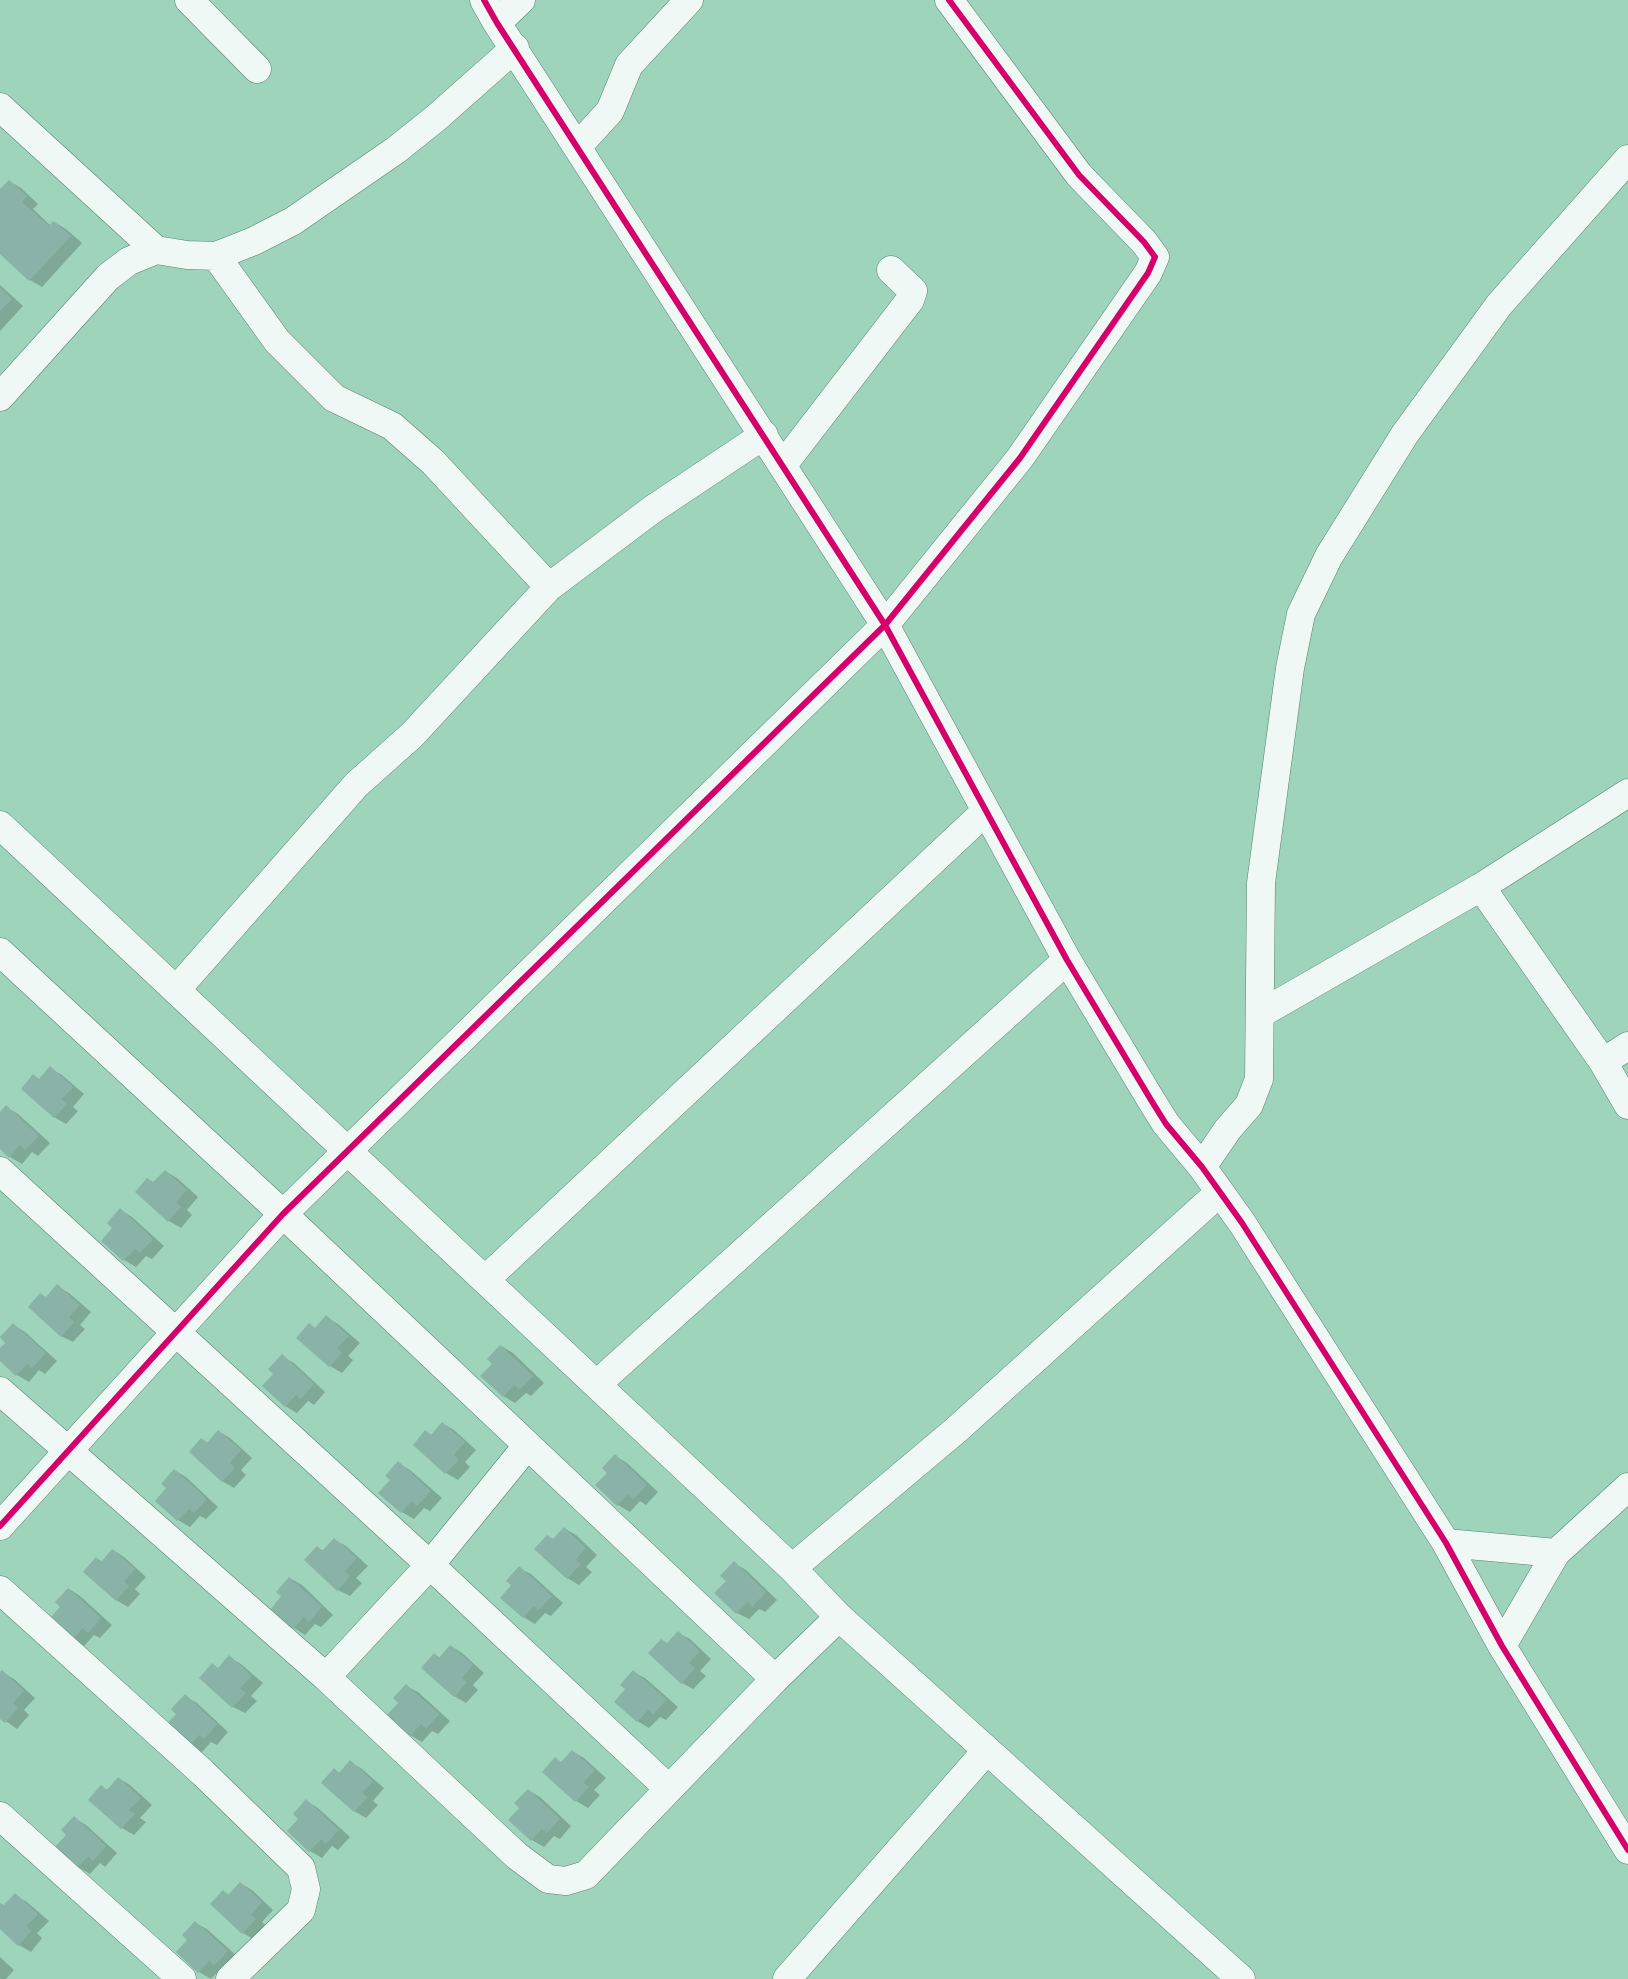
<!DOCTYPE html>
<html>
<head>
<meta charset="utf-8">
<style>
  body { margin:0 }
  canvas { display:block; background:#9ed3bc }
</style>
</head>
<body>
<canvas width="1628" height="1979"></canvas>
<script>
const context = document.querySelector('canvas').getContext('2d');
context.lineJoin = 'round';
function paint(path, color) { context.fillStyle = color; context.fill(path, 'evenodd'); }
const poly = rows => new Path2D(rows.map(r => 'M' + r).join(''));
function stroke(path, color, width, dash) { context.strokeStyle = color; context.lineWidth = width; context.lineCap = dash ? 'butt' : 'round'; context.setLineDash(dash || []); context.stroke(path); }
const shadow = poly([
  [9,181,21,188,38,204,33,209,51,226,54,222,66,229,82,243,42,287,30,280,0,252,0,191],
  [0,285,23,306,0,331],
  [50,1068,62,1075,84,1094,73,1107,78,1111,66,1124,54,1117,40,1080],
  [6,1107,18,1114,50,1143,38,1156,32,1152,22,1164,10,1157,0,1148,0,1114],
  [165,1171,177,1178,198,1197,187,1210,192,1215,181,1228,169,1221,136,1192,154,1183],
  [121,1210,132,1217,164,1246,152,1259,146,1256,136,1267,124,1260,114,1228],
  [57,1286,69,1293,91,1312,80,1325,85,1329,73,1342,61,1336,47,1298],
  [326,1317,338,1324,360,1343,348,1356,353,1360,342,1373,330,1366,298,1338,316,1329],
  [13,1325,25,1332,57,1361,45,1374,39,1370,29,1382,17,1375,0,1359,0,1350,7,1343],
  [501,1346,513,1353,544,1383,531,1396,526,1393,515,1403,503,1396,494,1364],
  [282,1356,294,1363,325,1392,314,1405,308,1401,297,1413,285,1406,275,1374],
  [442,1423,454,1430,476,1450,465,1462,470,1467,458,1480,446,1473,414,1444,426,1432,432,1435],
  [218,1431,230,1438,252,1458,241,1470,246,1475,234,1488,222,1481,202,1439,208,1443],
  [615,1456,627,1463,658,1492,646,1505,640,1501,630,1512,618,1505,597,1485,608,1473],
  [398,1463,410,1470,442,1498,430,1511,424,1508,414,1519,402,1512,380,1492,392,1480],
  [174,1470,186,1477,218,1507,206,1519,200,1516,190,1527,178,1520,157,1501,168,1488],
  [564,1528,576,1535,597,1555,586,1567,592,1572,579,1585,567,1578,554,1540],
  [335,1540,346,1546,368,1566,356,1578,362,1583,350,1596,338,1590,318,1548,324,1551],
  [113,1550,124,1557,146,1577,135,1589,140,1594,128,1607,116,1600,96,1558,103,1562],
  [734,1563,746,1570,777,1600,765,1612,759,1609,749,1619,737,1613,727,1580],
  [519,1568,531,1574,563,1603,551,1616,545,1613,535,1624,523,1617,513,1585],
  [290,1578,302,1585,333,1615,321,1627,315,1624,305,1635,294,1628,283,1596],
  [69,1589,80,1596,112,1625,100,1638,94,1635,84,1646,72,1639,62,1607],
  [678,1633,690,1639,711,1659,700,1671,706,1676,693,1689,682,1683,668,1644],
  [451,1646,462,1653,484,1673,473,1685,478,1690,466,1703,454,1696,434,1654,441,1658],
  [229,1657,241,1664,263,1683,251,1696,257,1701,245,1713,233,1707,213,1665,219,1669],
  [2,1672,14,1679,35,1698,24,1710,29,1715,17,1729,0,1717,0,1674],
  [633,1672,645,1678,678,1707,666,1720,660,1717,649,1728,637,1721,627,1689],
  [406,1686,418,1692,450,1721,438,1734,432,1731,422,1742,410,1735,400,1703],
  [185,1696,197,1703,228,1732,217,1745,211,1742,201,1753,189,1746,178,1714],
  [572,1751,584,1758,606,1778,594,1790,600,1795,588,1808,576,1801],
  [350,1762,362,1769,384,1788,373,1801,378,1805,366,1818,354,1811,334,1770,340,1773],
  [118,1778,130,1785,152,1805,140,1818,146,1822,134,1835,122,1828,90,1799,101,1787,108,1790],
  [528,1790,540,1797,571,1826,560,1839,554,1836,544,1847,532,1840,521,1808],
  [306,1801,318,1808,350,1837,338,1850,332,1846,322,1858,310,1851,300,1818],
  [74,1818,86,1825,117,1853,105,1867,100,1863,90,1874,78,1867,68,1835],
  [240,1883,252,1890,273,1910,262,1922,267,1927,255,1940,243,1933,212,1904,223,1891,229,1895],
  [15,1895,27,1902,49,1921,37,1933,42,1938,31,1952,19,1945,0,1928,0,1903,5,1906],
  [195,1923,207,1929,239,1958,227,1971,221,1968,211,1979,199,1972,178,1952,189,1940],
  [0,1957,14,1970,6,1979,0,1979]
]);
const building = poly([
  [9,180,27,196,22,202,49,226,53,221,71,236,29,281,0,254,0,189],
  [0,287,12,299,0,311],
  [50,1066,73,1087,62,1099,67,1104,54,1118,21,1089,33,1074,39,1079],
  [6,1105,39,1136,25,1150,20,1145,9,1158,0,1149,0,1112],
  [165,1170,187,1190,176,1202,181,1207,168,1222,135,1192,147,1178,153,1182],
  [120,1208,153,1239,140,1253,135,1249,123,1261,101,1241,112,1228,107,1223],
  [57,1284,80,1305,69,1317,74,1322,61,1337,28,1307,40,1293,46,1297],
  [326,1315,349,1336,337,1348,342,1353,329,1367,296,1338,309,1323,315,1328],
  [13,1323,46,1353,32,1368,27,1364,16,1376,0,1361,0,1348,5,1343,0,1337],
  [500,1345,533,1376,519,1390,514,1385,503,1397,480,1376,492,1364,487,1359],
  [282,1354,314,1384,301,1399,296,1395,285,1407,262,1386,273,1374,268,1369],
  [442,1422,465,1442,454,1455,459,1460,445,1474,413,1445,425,1430,431,1435],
  [218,1430,241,1450,230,1463,235,1468,222,1482,189,1452,201,1438,207,1443],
  [615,1454,647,1485,633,1499,628,1494,617,1506,595,1485,607,1473,602,1468],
  [398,1461,431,1491,417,1506,412,1501,401,1513,378,1493,390,1480,385,1476],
  [174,1469,207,1499,194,1513,189,1509,177,1521,155,1501,166,1488,161,1484],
  [564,1527,586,1548,575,1560,581,1564,567,1579,534,1549,547,1535,553,1539],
  [334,1538,357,1558,345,1571,350,1576,337,1591,304,1560,317,1546,322,1551],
  [112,1549,135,1569,124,1582,129,1586,116,1601,83,1572,96,1557,101,1562],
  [734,1561,766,1592,752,1607,748,1602,736,1614,714,1593,726,1581,720,1576],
  [519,1566,552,1596,538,1611,534,1606,523,1618,500,1598,511,1585,506,1581],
  [289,1577,322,1607,309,1622,304,1617,293,1629,271,1609,281,1596,276,1592],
  [68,1588,101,1618,88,1633,83,1628,72,1640,49,1619,60,1607,55,1602],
  [678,1631,700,1651,689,1663,695,1668,681,1684,648,1653,661,1639,667,1643],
  [450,1645,473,1665,462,1678,467,1682,454,1697,421,1668,434,1653,439,1658],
  [229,1655,252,1676,240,1688,246,1693,232,1708,199,1678,212,1663,218,1668],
  [2,1670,24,1691,13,1703,18,1708,5,1723,0,1719,0,1672],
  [633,1670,667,1700,653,1714,648,1710,637,1722,614,1702,625,1689,620,1685],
  [406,1684,439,1714,426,1729,421,1724,410,1736,387,1715,398,1703,393,1698],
  [185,1694,217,1724,204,1739,199,1735,188,1747,165,1726,176,1714,171,1709],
  [572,1750,595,1770,583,1783,589,1787,575,1802,542,1772,555,1757,561,1762],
  [350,1760,373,1781,362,1793,367,1798,354,1812,321,1783,334,1768,339,1773],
  [118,1777,141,1798,129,1810,135,1814,121,1829,88,1800,101,1785,107,1790],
  [528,1789,560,1819,547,1833,542,1829,531,1841,508,1820,519,1808,514,1803],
  [306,1799,339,1830,326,1844,321,1839,309,1852,287,1831,298,1819,293,1814],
  [74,1816,106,1846,93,1861,88,1856,77,1868,54,1848,66,1835,61,1830],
  [240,1882,262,1902,251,1915,256,1919,242,1934,210,1904,223,1890,228,1895],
  [15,1893,38,1914,26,1926,31,1931,18,1946,0,1929,0,1903,3,1906],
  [195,1921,228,1951,214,1966,209,1961,198,1973,176,1952,187,1940,182,1935]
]);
const minor = poly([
  [189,0,257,69],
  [484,0,497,23,885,625,1067,960,1151,1100,1166,1124,1202,1167,1242,1223,1446,1543,1502,1646,1628,1850],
  [497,23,521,0],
  [0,107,156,250],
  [578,146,610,111,629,65,689,0],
  [216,256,277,341,334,398,392,426,433,462,549,587],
  [0,397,108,277,129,261,156,250,187,255,216,256,254,241,293,221,396,150,436,118,515,48],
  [783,465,910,300,913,291,891,270],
  [0,825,792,1568,955,1431,1220,1192],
  [1481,887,1603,1062,1628,1105],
  [0,952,283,1214,775,1679],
  [177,989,356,785,412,735,549,587,653,509,764,435],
  [1260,1014,1481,887,1628,793],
  [1603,1062,1628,1046],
  [1202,1167,1228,1129,1249,1105,1259,1079,1261,883,1290,668,1301,614,1329,556,1405,434,1499,305,1628,159],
  [0,1171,430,1565,669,1789],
  [486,1279,986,811],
  [597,1384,1067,960],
  [0,1391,326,1677,517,1856,548,1879,566,1881,586,1875,775,1679,839,1617],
  [0,1526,283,1214,885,625,1020,458,1148,273,1155,257,1144,242,1079,175,949,0],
  [1446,1543,1556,1553],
  [792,1568,839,1617,1241,1979],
  [0,1590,203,1773,301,1868,306,1889,301,1910,230,1979],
  [1502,1646,1556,1553,1628,1487],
  [326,1677,430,1565,527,1446],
  [0,1816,182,1979],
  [787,1979,987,1750]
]);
const cycleway = poly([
  [484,0,497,23,885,625,1067,960,1151,1100,1166,1124,1202,1167,1242,1223,1446,1543,1502,1646,1628,1850],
  [0,1526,283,1214,885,625,1020,458,1148,273,1155,257,1144,242,1079,175,949,0]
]);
paint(shadow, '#0003');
paint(building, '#8ab3a7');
stroke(minor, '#588272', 29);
stroke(minor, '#f0f8f5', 28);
stroke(cycleway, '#d6006c', 6);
</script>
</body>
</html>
